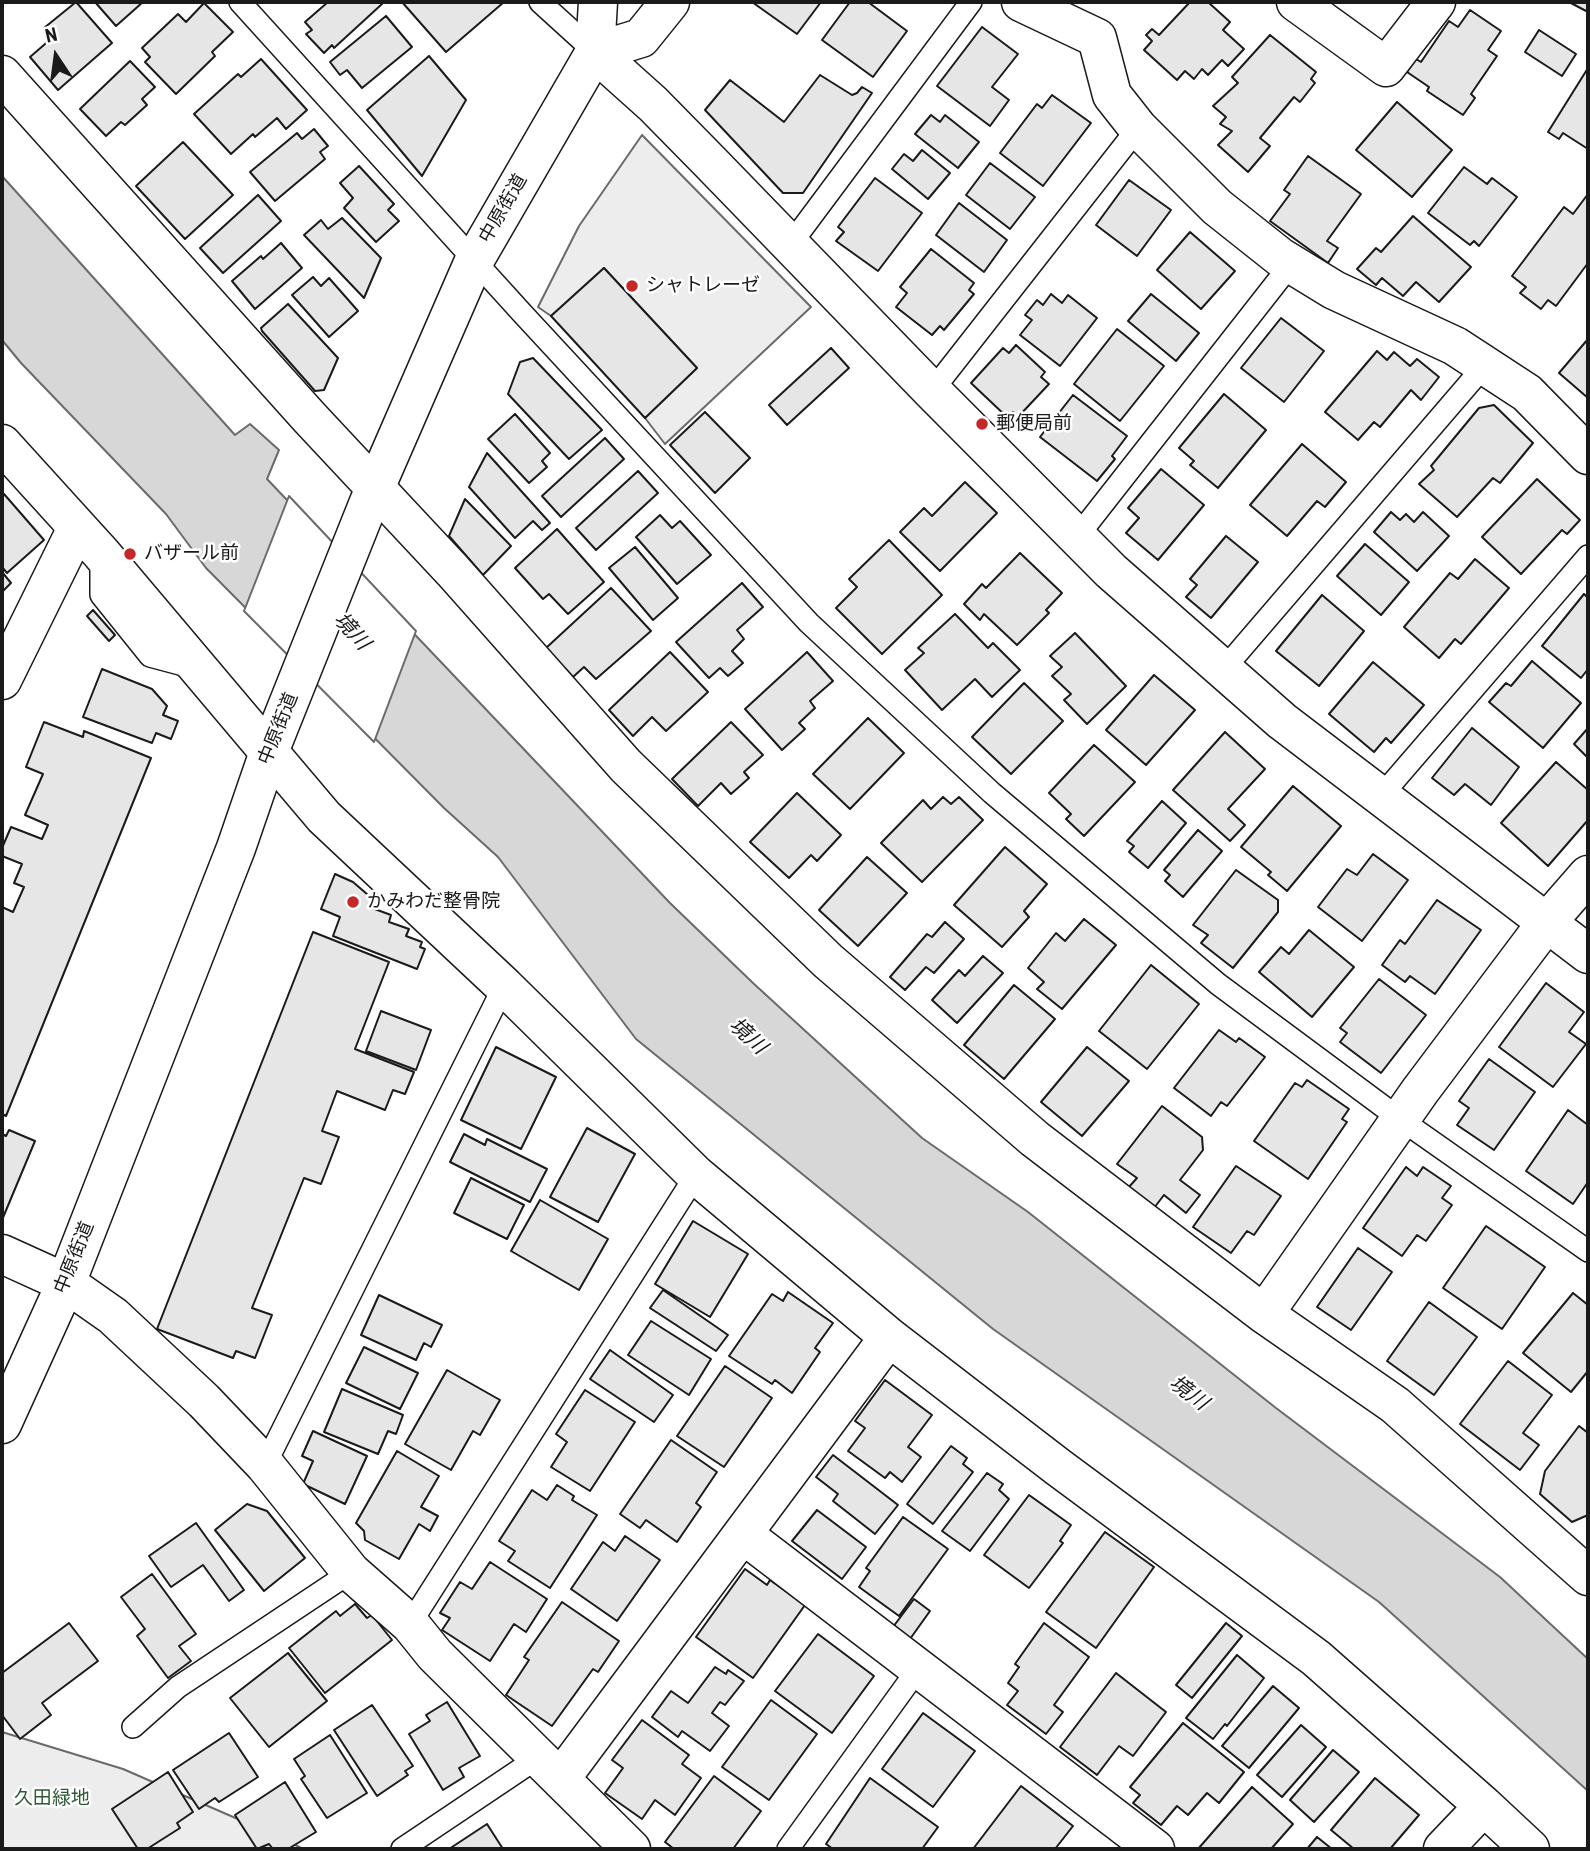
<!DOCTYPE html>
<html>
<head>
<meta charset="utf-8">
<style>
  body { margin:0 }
  #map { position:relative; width:1590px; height:1851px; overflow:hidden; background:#fff; font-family:"Roboto Condensed",sans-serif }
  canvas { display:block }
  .frame { position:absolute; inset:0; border:4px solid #1a1a1a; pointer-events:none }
  .north { position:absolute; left:21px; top:21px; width:70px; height:70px; -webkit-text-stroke:5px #fff; paint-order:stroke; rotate:347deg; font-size:19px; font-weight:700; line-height:28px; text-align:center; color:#1a1a1a }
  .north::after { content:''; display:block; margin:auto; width:24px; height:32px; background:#1a1a1a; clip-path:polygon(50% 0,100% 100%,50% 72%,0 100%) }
</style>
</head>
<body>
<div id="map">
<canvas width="1590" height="1851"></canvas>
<div class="frame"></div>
<div class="north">N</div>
</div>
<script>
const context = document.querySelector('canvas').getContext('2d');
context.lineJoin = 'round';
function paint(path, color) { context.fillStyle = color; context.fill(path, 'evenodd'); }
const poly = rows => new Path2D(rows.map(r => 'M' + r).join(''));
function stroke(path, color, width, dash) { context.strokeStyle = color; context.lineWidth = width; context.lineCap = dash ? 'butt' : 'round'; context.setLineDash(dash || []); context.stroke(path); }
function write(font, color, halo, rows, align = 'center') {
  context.font = font + ' "Roboto Condensed","Noto Sans JP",sans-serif'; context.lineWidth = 5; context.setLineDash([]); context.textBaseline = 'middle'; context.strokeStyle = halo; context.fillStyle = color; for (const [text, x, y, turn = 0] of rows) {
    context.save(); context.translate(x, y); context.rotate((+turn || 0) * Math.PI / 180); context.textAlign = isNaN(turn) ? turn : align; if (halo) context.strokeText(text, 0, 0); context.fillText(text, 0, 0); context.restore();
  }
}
const built = poly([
  [642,135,811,307,665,444,645,418,697,368,604,268,551,316,538,307,579,226,642,135],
  [2,1732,123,1769,286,1840,303,1849,2,1849,2,1732]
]);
const water = poly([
  [2,176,235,435,250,424,279,450,267,479,670,903,753,983,922,1138,1028,1212,1276,1408,1500,1577,1588,1659,1588,1791,1379,1602,993,1329,636,1039,498,857,444,808,206,568,166,514,21,363,2,340,2,176]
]);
const pier = poly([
  [289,496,416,631,374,742,244,611,289,496]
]);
const building = poly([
  [76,2,112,43,58,90,30,57,52,38,44,28,76,2],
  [95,2,143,2,116,26,95,2],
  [328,2,381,2,382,4,334,48,332,45,324,53,306,34,312,30,305,22,328,2],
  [402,2,504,2,446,52,402,2],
  [752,2,821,2,797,34,752,2],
  [850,2,868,2,907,31,873,77,822,40,850,2],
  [1190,2,1208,2,1230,22,1223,30,1244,49,1228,66,1222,60,1208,75,1202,69,1194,79,1185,71,1177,80,1144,50,1152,41,1146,35,1152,29,1159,35,1190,2],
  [1569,2,1588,2,1588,12,1569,2],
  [204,3,233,32,212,52,215,56,176,94,145,62,150,57,142,48,178,14,186,22,204,3],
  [1470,10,1501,31,1488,50,1497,56,1471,94,1475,98,1463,115,1427,91,1429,87,1407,72,1416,59,1421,62,1449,21,1458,27,1470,10],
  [386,16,412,47,362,88,347,70,340,75,330,62,386,16],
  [982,27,1018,54,992,87,1009,100,990,126,937,86,982,27],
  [1539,30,1576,54,1562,76,1525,52,1539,30],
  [1270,35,1316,72,1311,79,1315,83,1300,102,1294,97,1260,138,1270,146,1248,172,1218,145,1232,131,1220,124,1226,117,1213,106,1238,83,1232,77,1270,35],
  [429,56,466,100,422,176,367,110,429,56],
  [261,59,307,110,286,129,277,118,255,137,253,134,231,154,194,114,238,74,241,77,261,59],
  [130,61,155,87,142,99,147,105,125,125,121,122,106,136,80,109,130,61],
  [1588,68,1588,149,1563,133,1559,139,1548,132,1588,68],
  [820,75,852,95,857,93,862,87,872,93,803,193,783,193,705,110,730,80,784,122,820,75],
  [1052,95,1091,123,1043,186,1000,153,1037,104,1042,108,1052,95],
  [1397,102,1452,150,1412,197,1356,150,1397,102],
  [931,115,940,122,945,115,979,142,958,168,915,134,931,115],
  [314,129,328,146,320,152,325,159,275,201,250,172,297,133,302,139,314,129],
  [183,142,233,195,185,239,136,186,183,142],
  [922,150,950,173,928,199,892,169,904,154,913,161,922,150],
  [1308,156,1361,194,1327,241,1338,248,1328,263,1270,221,1290,194,1284,190,1308,156],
  [990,163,1035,197,1010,229,966,195,990,163],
  [359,166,394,204,388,210,399,221,376,242,344,208,353,198,340,183,359,166],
  [1464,167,1487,184,1492,178,1517,197,1479,246,1474,241,1470,245,1428,213,1464,167],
  [875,178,922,213,878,271,836,241,844,232,838,227,875,178],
  [1129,180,1171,210,1137,256,1096,225,1129,180],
  [1588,194,1588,263,1556,306,1548,300,1541,309,1520,293,1526,287,1512,276,1564,207,1573,214,1588,194],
  [258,195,281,221,223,273,200,248,258,195],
  [959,203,1007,240,984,272,936,235,959,203],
  [1413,216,1471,267,1439,302,1416,282,1403,296,1382,278,1376,285,1357,269,1376,248,1381,252,1413,216],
  [342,218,381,258,364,298,304,235,321,220,328,229,342,218],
  [1190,232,1235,271,1201,309,1157,270,1190,232],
  [281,243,302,268,255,309,232,281,261,256,263,259,281,243],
  [931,249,974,283,969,290,974,294,944,330,940,326,932,335,896,307,907,293,900,287,931,249],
  [604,268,697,368,645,418,551,316,604,268],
  [313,277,321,286,329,278,358,311,329,337,292,295,313,277],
  [1051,294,1062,303,1068,295,1097,318,1060,366,1020,335,1032,320,1025,315,1037,300,1043,305,1051,294],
  [1151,294,1199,333,1176,361,1128,321,1151,294],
  [288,304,338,358,324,390,315,391,262,331,261,328,288,304],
  [1281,318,1324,351,1284,402,1241,368,1281,318],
  [1117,329,1164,366,1120,421,1074,384,1117,329],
  [1588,339,1588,398,1559,373,1588,339],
  [1016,345,1045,372,1041,377,1049,384,1018,417,1013,412,1008,418,971,383,1003,348,1009,353,1016,345],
  [831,348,849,368,787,425,769,405,831,348],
  [1377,351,1387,360,1394,352,1410,366,1417,359,1439,377,1421,400,1411,390,1380,427,1374,422,1358,440,1325,412,1377,351],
  [533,358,602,430,569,459,508,394,520,362,533,358],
  [1224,394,1266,430,1218,488,1190,465,1194,461,1179,448,1224,394],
  [1073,395,1127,436,1112,456,1115,459,1097,481,1040,437,1073,395],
  [1494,405,1533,443,1500,483,1493,478,1457,517,1419,484,1434,470,1431,466,1479,408,1494,405],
  [705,412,750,458,715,493,670,445,705,412],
  [515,414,550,453,542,461,547,467,529,483,488,439,515,414],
  [605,438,624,459,561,517,542,496,605,438],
  [1302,444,1346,482,1325,507,1317,501,1287,536,1250,505,1302,444],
  [487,453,550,523,542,530,533,521,515,538,469,487,487,453],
  [1161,469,1204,505,1158,560,1126,533,1139,518,1128,508,1161,469],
  [638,471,658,493,596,550,576,528,638,471],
  [1537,479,1580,520,1567,534,1562,530,1521,574,1482,537,1537,479],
  [965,482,997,513,940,571,900,532,924,508,932,516,965,482],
  [4,494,44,540,7,573,2,567,2,497,4,494],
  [465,499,511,546,483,575,449,536,465,499],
  [1391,512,1400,520,1406,514,1414,522,1423,512,1449,536,1417,571,1374,532,1391,512],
  [660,515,672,528,680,521,711,555,677,584,636,537,660,515],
  [557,529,604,582,568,614,549,594,543,599,515,568,557,529],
  [1226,536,1258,562,1211,618,1186,597,1197,585,1190,579,1226,536],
  [889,540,942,595,882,654,836,608,857,587,849,579,889,540],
  [1365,544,1409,582,1381,615,1337,576,1365,544],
  [635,547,678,598,653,620,609,568,635,547],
  [1020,553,1062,593,1046,610,1049,613,1017,645,984,614,980,620,964,604,982,584,986,588,1020,553],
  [1475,559,1509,588,1461,644,1455,639,1439,658,1404,627,1450,573,1458,579,1475,559],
  [2,572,11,583,2,592,2,572],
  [742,583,763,607,737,630,744,639,732,651,743,663,728,676,720,668,709,678,676,642,742,583],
  [611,588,651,631,596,679,584,667,573,677,546,648,611,588],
  [1584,594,1588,598,1588,669,1581,678,1542,646,1584,594],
  [1322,595,1364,631,1319,686,1276,651,1322,595],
  [93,610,115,635,109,641,87,616,93,610],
  [955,614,988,648,993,643,1020,670,992,697,975,679,942,710,905,670,924,653,918,648,955,614],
  [1075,633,1126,686,1087,724,1064,700,1071,694,1052,676,1062,667,1050,656,1075,633],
  [670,652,708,692,666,731,652,717,633,736,609,710,670,652],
  [807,652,833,681,810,701,815,708,799,723,805,729,782,750,745,709,807,652],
  [1532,661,1581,703,1543,748,1489,702,1506,683,1511,686,1532,661],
  [1373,662,1424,705,1391,743,1386,738,1374,752,1329,714,1373,662],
  [102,669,152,689,167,706,163,715,178,721,171,739,156,733,152,743,83,717,102,669],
  [1154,675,1195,710,1146,765,1106,730,1154,675],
  [1024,683,1063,721,1011,774,972,737,1024,683],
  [868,718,904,753,850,809,813,774,868,718],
  [44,722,83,737,84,731,151,758,6,1116,2,1114,2,907,13,912,24,887,14,883,22,864,2,856,2,848,11,827,42,839,48,825,25,815,43,774,26,767,44,722],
  [731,722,763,755,744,772,749,778,731,794,721,783,698,806,672,779,731,722],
  [1472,728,1519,767,1491,805,1465,784,1454,795,1432,778,1472,728],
  [1588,728,1588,758,1574,744,1588,728],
  [1225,732,1265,769,1228,809,1245,825,1230,841,1173,790,1225,732],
  [1094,745,1135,782,1084,836,1066,819,1071,814,1049,793,1094,745],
  [1556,762,1588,790,1588,820,1548,866,1501,823,1556,762],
  [1293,786,1341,826,1287,891,1268,875,1271,872,1241,847,1293,786],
  [797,793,841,835,817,861,811,855,789,878,750,842,797,793],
  [943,797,951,804,959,797,983,820,922,882,881,843,923,800,931,809,943,797],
  [1162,801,1186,823,1148,868,1129,852,1134,846,1127,841,1162,801],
  [1198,830,1222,851,1183,897,1165,881,1170,875,1164,870,1198,830],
  [1005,847,1047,884,1024,911,1029,917,1002,947,954,905,1005,847],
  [1373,854,1408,880,1362,941,1318,907,1347,869,1357,875,1373,854],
  [867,857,907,893,858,946,819,910,867,857],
  [1236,870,1278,900,1278,912,1233,968,1201,943,1208,935,1193,925,1236,870],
  [335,874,353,882,375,901,372,908,391,915,389,922,409,929,406,936,422,942,420,947,425,949,417,969,333,936,340,917,321,909,335,874],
  [1437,900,1481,930,1435,994,1410,976,1405,982,1382,965,1400,940,1405,944,1437,900],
  [1084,919,1116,945,1062,1009,1037,989,1044,982,1028,968,1056,933,1065,941,1084,919],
  [945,922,964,939,934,973,926,967,905,990,890,977,927,934,932,937,945,922],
  [1309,930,1354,967,1312,1017,1259,972,1281,947,1289,954,1309,930],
  [313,932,389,962,355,1049,414,1072,405,1094,393,1090,385,1110,337,1091,322,1131,339,1137,321,1184,304,1178,252,1308,272,1315,255,1358,236,1351,233,1358,157,1329,313,932],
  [983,956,1003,973,957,1023,932,1000,959,970,965,976,983,956],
  [1151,965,1199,1004,1147,1069,1099,1031,1151,965],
  [1379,979,1426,1015,1381,1073,1340,1042,1347,1033,1340,1028,1379,979],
  [1546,983,1584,1012,1569,1032,1586,1044,1553,1087,1499,1047,1546,983],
  [1014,985,1055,1019,1004,1079,964,1045,1014,985],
  [381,1011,431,1030,416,1070,366,1051,381,1011],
  [1219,1030,1236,1042,1239,1038,1265,1057,1227,1106,1221,1102,1211,1116,1174,1088,1219,1030],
  [496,1047,556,1077,521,1149,461,1120,496,1047],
  [1087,1047,1129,1081,1082,1136,1041,1102,1087,1047],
  [1489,1059,1535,1092,1494,1150,1457,1125,1469,1108,1459,1101,1489,1059],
  [1307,1080,1349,1109,1342,1119,1347,1122,1308,1179,1254,1141,1295,1083,1302,1087,1307,1080],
  [1162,1106,1202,1137,1203,1150,1180,1180,1200,1195,1186,1213,1164,1195,1154,1208,1128,1188,1137,1178,1117,1164,1162,1106],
  [1568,1110,1588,1125,1588,1182,1573,1204,1526,1171,1568,1110],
  [587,1128,635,1154,598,1222,550,1197,587,1128],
  [9,1130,35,1141,2,1220,2,1134,6,1136,9,1130],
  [464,1134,485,1145,487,1139,547,1169,530,1202,450,1162,464,1134],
  [1236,1166,1281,1196,1254,1235,1247,1231,1231,1253,1193,1227,1236,1166],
  [1406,1167,1417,1176,1423,1167,1451,1186,1442,1198,1452,1205,1426,1241,1417,1235,1402,1256,1363,1228,1406,1167],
  [471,1178,524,1205,507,1239,454,1213,471,1178],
  [540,1200,608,1239,579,1290,511,1251,540,1200],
  [693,1221,748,1254,710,1317,655,1284,693,1221],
  [1486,1226,1545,1267,1502,1329,1443,1288,1486,1226],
  [1358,1248,1392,1272,1351,1330,1317,1307,1358,1248],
  [663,1290,728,1335,716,1351,650,1308,663,1290],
  [788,1292,833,1323,815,1348,820,1352,792,1393,775,1380,772,1384,729,1356,772,1294,783,1301,788,1292],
  [1573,1293,1588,1305,1588,1371,1571,1392,1523,1353,1573,1293],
  [379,1295,442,1325,431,1347,424,1343,416,1360,361,1335,379,1295],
  [1429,1302,1477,1337,1434,1395,1387,1361,1429,1302],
  [651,1321,711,1359,689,1395,628,1355,651,1321],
  [364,1347,418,1373,400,1409,346,1383,364,1347],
  [610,1350,673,1395,654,1422,590,1379,610,1350],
  [1508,1361,1552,1395,1523,1433,1539,1445,1520,1470,1460,1424,1508,1361],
  [725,1366,772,1398,724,1467,677,1436,725,1366],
  [447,1370,500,1400,480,1435,473,1431,451,1470,405,1444,447,1370],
  [885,1380,932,1415,908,1447,921,1457,902,1482,890,1472,885,1478,848,1451,865,1428,855,1421,885,1380],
  [342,1389,403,1415,396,1434,388,1431,378,1454,324,1432,342,1389],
  [585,1390,635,1422,590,1491,551,1467,567,1442,556,1434,585,1390],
  [1579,1426,1588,1433,1588,1515,1572,1522,1540,1494,1545,1471,1579,1426],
  [313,1431,367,1456,345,1504,303,1484,313,1461,302,1456,313,1431],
  [671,1440,717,1472,696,1503,701,1507,677,1542,646,1520,640,1528,620,1514,671,1440],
  [951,1446,967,1458,963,1464,973,1472,933,1524,907,1504,951,1446],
  [397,1451,439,1476,421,1507,438,1516,430,1531,419,1524,399,1559,365,1540,364,1531,356,1523,397,1451],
  [833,1455,898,1505,875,1534,833,1501,838,1494,816,1477,833,1455],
  [987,1473,1003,1484,999,1490,1009,1499,970,1551,942,1531,987,1473],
  [557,1485,574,1496,572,1500,597,1515,550,1588,508,1561,515,1551,499,1541,532,1490,547,1500,557,1485],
  [1029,1495,1071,1525,1060,1541,1063,1543,1029,1588,984,1555,1029,1495],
  [247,1504,267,1511,305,1558,264,1591,215,1530,247,1504],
  [817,1510,866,1547,842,1579,792,1541,817,1510],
  [903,1517,948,1549,899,1616,859,1587,870,1571,866,1568,903,1517],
  [196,1523,244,1590,229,1601,203,1565,171,1587,149,1556,196,1523],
  [1105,1532,1154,1567,1096,1648,1046,1612,1105,1532],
  [625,1536,660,1560,617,1621,571,1589,603,1542,615,1551,625,1536],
  [490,1562,547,1599,526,1632,514,1624,490,1661,442,1630,450,1618,440,1613,460,1582,472,1589,490,1562],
  [745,1569,767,1585,770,1580,805,1605,753,1678,696,1637,745,1569],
  [152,1574,196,1634,179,1646,191,1661,168,1678,137,1636,145,1629,121,1597,152,1574],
  [914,1599,930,1611,910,1639,893,1627,914,1599],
  [562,1602,619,1641,598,1672,593,1669,552,1726,506,1695,529,1660,524,1657,562,1602],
  [355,1604,367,1618,372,1615,392,1640,325,1693,289,1648,336,1611,340,1616,355,1604],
  [69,1623,98,1661,42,1703,51,1715,20,1739,2,1715,2,1673,69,1623],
  [1044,1623,1089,1657,1054,1705,1063,1712,1046,1734,1007,1705,1018,1691,1008,1683,1019,1667,1015,1664,1044,1623],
  [1226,1623,1242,1636,1192,1698,1176,1685,1226,1623],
  [818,1634,874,1676,832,1733,775,1691,818,1634],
  [288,1653,327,1701,269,1747,230,1698,288,1653],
  [1237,1655,1264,1678,1227,1726,1225,1724,1213,1739,1186,1718,1237,1655],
  [715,1667,726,1674,728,1670,744,1681,725,1705,720,1702,712,1713,729,1726,710,1751,682,1731,678,1737,652,1717,671,1691,688,1703,715,1667],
  [1116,1673,1166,1712,1133,1756,1119,1746,1097,1775,1060,1747,1116,1673],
  [1273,1686,1299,1708,1249,1768,1222,1746,1273,1686],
  [771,1700,817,1734,769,1800,722,1767,771,1700],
  [447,1702,480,1756,459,1768,464,1777,443,1790,409,1734,430,1721,426,1715,447,1702],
  [372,1705,413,1766,405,1771,408,1775,377,1796,334,1730,372,1705],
  [923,1713,975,1751,933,1807,882,1769,923,1713],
  [642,1720,689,1755,682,1764,701,1778,675,1815,655,1800,642,1819,605,1793,623,1768,612,1760,642,1720],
  [1183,1723,1244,1772,1219,1803,1207,1793,1188,1815,1177,1806,1161,1825,1133,1803,1140,1795,1130,1787,1183,1723],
  [1301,1725,1326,1747,1282,1797,1257,1775,1301,1725],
  [229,1733,258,1777,219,1802,215,1798,199,1809,173,1770,229,1733],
  [330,1735,367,1793,327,1818,301,1779,305,1776,294,1759,330,1735],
  [1333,1750,1359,1772,1314,1822,1290,1800,1333,1750],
  [168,1772,193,1812,177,1823,180,1828,147,1849,138,1849,112,1809,168,1772],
  [714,1776,761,1811,733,1849,674,1849,665,1842,714,1776],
  [870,1778,938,1827,922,1849,833,1849,826,1844,870,1778],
  [1375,1778,1419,1815,1390,1849,1354,1849,1331,1830,1375,1778],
  [285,1782,316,1832,288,1849,273,1849,269,1844,257,1849,235,1815,285,1782],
  [1021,1786,1073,1826,1055,1849,973,1849,1021,1786],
  [1252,1787,1293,1824,1271,1849,1198,1849,1252,1787],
  [487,1824,503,1849,449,1849,487,1824],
  [1317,1837,1332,1849,1307,1849,1317,1837]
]);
const service = poly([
  [240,2,522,313,809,623,992,793,1218,984,1400,1119,1588,1251],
  [540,2,595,52],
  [790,245,971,2],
  [932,391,1138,128],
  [1077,537,1291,264],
  [101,556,101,595,150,656,195,668],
  [1223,670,1485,365],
  [1381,796,1588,556],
  [265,1465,504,986],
  [410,1624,696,1175],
  [133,1727,178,1687,351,1572],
  [402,1849,539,1757],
  [788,1849,918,1669]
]);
const minor = poly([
  [1021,2,1097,38,1112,95,1138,128,1217,207,1280,257,1334,290,1455,346,1527,393,1588,455],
  [1296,2,1386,67,1436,2],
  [595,52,653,104,711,163,932,391,1111,571,1282,721,1588,954],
  [2,75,309,417,453,571,626,766,828,961,1035,1139,1264,1314,1395,1405,1588,1576],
  [2,680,77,528],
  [269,752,324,817,504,986,696,1175,889,1337,1058,1467,1316,1658,1484,1806,1530,1849],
  [2,1254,66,1283,113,1316,204,1401,265,1465,351,1572,410,1624,435,1655,631,1849],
  [1264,1314,1420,1091,1547,922,1588,875],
  [744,1535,1155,1849],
  [561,1778,889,1337],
  [1443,1849,1484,1806]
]);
const tertiary = poly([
  [2,444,101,553,269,752]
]);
const primary = poly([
  [595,52,641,38,670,2],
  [2,1424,66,1283,236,848,269,752,369,502,474,261,595,52,598,2]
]);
const markers = [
  [632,286,7,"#c62828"],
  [982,424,7,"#c62828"],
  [130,554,7,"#c62828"],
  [353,902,7,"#c62828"]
];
const streetNames = [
  ["中原街道",504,209,-60],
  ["中原街道",279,729,-68],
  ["中原街道",75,1258,-68]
];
const poiNames = [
  ["シャトレーゼ",646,286],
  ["郵便局前",996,424],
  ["バザール前",144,554],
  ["かみわだ整骨院",367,902]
];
const parkNames = [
  ["久田緑地",52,1799]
];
const waterNames = [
  ["境川",351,632,48],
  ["境川",747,1037,42],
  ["境川",1188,1394,37]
];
paint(built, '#ededed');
stroke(built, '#6a6a6a', 2);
paint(water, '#d7d7d7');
stroke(water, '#6a6a6a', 2);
paint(pier, '#fff');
stroke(pier, '#6a6a6a', 2);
paint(building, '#e6e6e6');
stroke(building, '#1a1a1a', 2);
stroke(service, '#1a1a1a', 24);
stroke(minor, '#1a1a1a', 41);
stroke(tertiary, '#1a1a1a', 41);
stroke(primary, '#1a1a1a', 41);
stroke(service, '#fff', 21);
stroke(minor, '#fff', 38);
stroke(tertiary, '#fff', 38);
stroke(primary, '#fff', 38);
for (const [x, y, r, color] of markers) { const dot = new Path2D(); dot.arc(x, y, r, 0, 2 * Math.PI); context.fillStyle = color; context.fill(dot); stroke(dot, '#fff', 2.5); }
write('19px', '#1a1a1a', '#fff', streetNames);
write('19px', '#1a1a1a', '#fff', poiNames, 'left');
write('19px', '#2b5a34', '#fff', parkNames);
write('italic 21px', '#1a1a1a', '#fff', waterNames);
</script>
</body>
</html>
